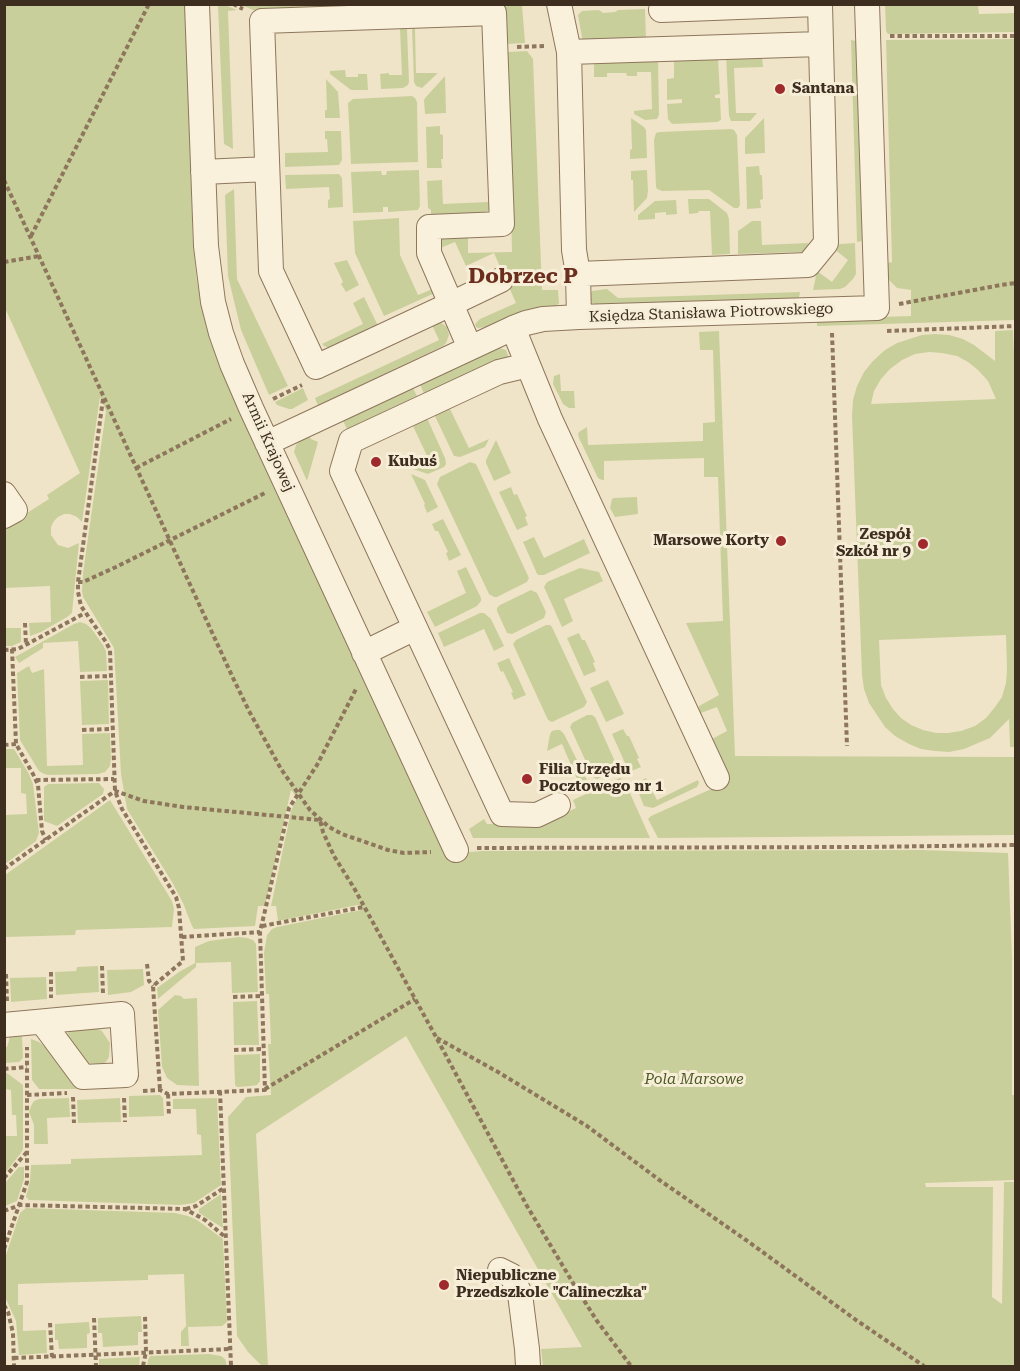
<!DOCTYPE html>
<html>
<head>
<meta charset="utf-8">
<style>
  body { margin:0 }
  #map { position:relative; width:1020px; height:1371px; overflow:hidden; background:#f0e4c8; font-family:"Roboto Serif",serif }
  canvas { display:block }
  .frame { position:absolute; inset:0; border:6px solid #3d2e20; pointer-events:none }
</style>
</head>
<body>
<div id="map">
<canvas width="1020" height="1371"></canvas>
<div class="frame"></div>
</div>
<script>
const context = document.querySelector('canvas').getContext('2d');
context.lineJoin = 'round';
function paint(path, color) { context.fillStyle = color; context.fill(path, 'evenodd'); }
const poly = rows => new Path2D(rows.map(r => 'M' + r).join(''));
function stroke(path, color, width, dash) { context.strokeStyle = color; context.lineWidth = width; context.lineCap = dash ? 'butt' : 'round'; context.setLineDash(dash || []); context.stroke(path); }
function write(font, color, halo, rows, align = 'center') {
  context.font = font + ' "Roboto Serif",serif'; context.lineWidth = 6; context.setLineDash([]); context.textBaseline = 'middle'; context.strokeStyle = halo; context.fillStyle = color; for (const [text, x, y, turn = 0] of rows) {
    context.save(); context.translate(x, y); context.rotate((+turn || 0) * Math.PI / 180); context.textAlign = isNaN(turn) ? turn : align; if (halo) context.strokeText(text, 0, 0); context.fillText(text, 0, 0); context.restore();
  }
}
const green = poly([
  [4,5,185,5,193,245,197,281,201,305,209,337,221,369,256,449,445,854,482,851,921,850,1008,853,1012,957,1012,1095,1016,1095,1015,1180,925,1183,926,1187,993,1187,992,1297,1002,1304,1004,1182,1015,1182,1015,1366,543,1366,541,1349,582,1347,406,1036,256,1134,268,1366,262,1366,248,1352,237,1336,228,1117,246,1097,271,1095,268,1044,271,1044,269,994,266,994,264,953,267,935,272,929,277,927,361,910,358,905,278,921,276,906,271,906,291,811,297,798,291,790,265,906,258,906,255,926,194,929,192,926,183,903,172,882,127,809,121,774,114,648,83,597,82,591,83,573,106,411,100,397,82,522,77,517,70,514,64,514,58,517,54,521,51,527,51,535,58,545,68,548,79,543,72,613,67,617,41,632,30,636,29,623,51,622,50,586,5,588,5,527,49,499,47,495,80,473,5,308],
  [218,5,225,5,237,10,228,11,233,149,224,144],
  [241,5,382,5,253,10],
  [504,5,522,5,525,43,506,44],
  [885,5,978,5,979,14,1015,13,1015,32,888,34,886,31],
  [645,9,646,40,583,43,578,15,582,11,599,10,603,13,615,12,618,10],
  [412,28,415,28,416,73,438,73,422,88,416,86,414,82],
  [400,29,407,29,409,82,408,85,403,88,381,89,380,74,389,73,389,75,402,75],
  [1015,39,1015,320,817,326,817,319,911,316,911,290,897,288,889,280,886,273,886,263,892,262,886,40],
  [851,40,856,41,862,241,857,242],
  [527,51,533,59,542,290,558,290,559,304,555,306,542,306,513,314,486,327,478,328,476,327,475,324,480,319,516,303,494,253,466,266,455,242,438,249,440,238,468,235,468,253,512,252,507,52],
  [762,55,763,67,734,68,736,113,757,113,750,121,731,121,729,116,726,56],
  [718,57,720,94,715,95,715,98,720,98,721,120,717,122,673,124,671,123,668,119,667,104,682,103,682,99,667,100,667,79,674,78,674,58],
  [658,59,659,115,657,119,645,120,634,114,634,111,652,109,651,72,637,72,637,76,627,76,626,73,607,73,607,77,594,77,594,65,596,61],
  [345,70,346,77,358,77,358,74,367,74,368,90,351,90,330,74,330,71],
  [445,76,446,113,425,114,424,100,426,97],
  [326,79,338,92,340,118,325,118,325,110,327,110],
  [412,96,415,98,417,102,418,162,351,164,348,103,353,99],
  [631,118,644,127,646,130,647,158,630,159,630,150,632,149],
  [764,118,765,153,745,154,745,138],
  [440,126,440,134,443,135,443,159,441,159,442,168,427,168,426,127],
  [731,129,734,130,737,135,740,205,738,208,734,208,709,190,662,191,657,189,656,187,654,140,656,133,660,132],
  [325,131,341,131,342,160,339,165,285,167,285,153,328,152,327,139,325,139],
  [759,166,760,175,762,175,763,199,760,200,761,208,747,209,746,167],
  [419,170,420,206,418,210,388,212,388,207,383,207,383,212,353,213,351,172,381,171,382,175,386,175,387,171],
  [647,170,648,191,647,198,634,212,633,180,631,180,631,171],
  [339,174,342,178,343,207,328,208,328,200,330,199,329,187,286,189,285,175],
  [442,180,443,204,488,202,489,209,487,213,431,217,431,210,428,208,427,181],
  [234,189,237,279,288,386,269,395,241,330,228,276,225,195],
  [688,199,709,199,727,213,729,219,730,254,712,255,710,211,699,211,698,213,689,214],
  [676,200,677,214,666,215,666,212,655,213,655,219,638,220,638,215,655,201],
  [399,218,400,255,418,295,435,288,437,292,384,316,355,253,353,221],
  [752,221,761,221,762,245,808,243,807,247,804,251,801,252,738,254,738,231],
  [855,243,856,274,853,279,845,287,840,289,813,290,817,271,832,282,848,260,834,249,836,247,840,244],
  [347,260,359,285,346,292,341,284,343,282,334,263],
  [607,289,618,298,800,292,799,298,597,305,592,303,589,298,592,291],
  [364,297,378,326,329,348,324,346,322,344,363,324,353,303],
  [440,322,447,327,449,335,446,343,443,346,318,406,315,398,439,340,431,323],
  [1013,330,1016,403,1015,747,1010,747,1009,719,990,738,964,749,949,752,935,751,921,749,909,744,895,736,885,727,869,703,864,689,862,675,852,416,853,400,857,386,864,372,873,361,885,350,897,343,922,335,935,334,949,335,963,339,974,345,995,361,995,331],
  [929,352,942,353,957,356,968,362,978,370,988,381,996,399,871,404,874,391,881,379,890,369,902,360,915,354],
  [1006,635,1007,670,1006,683,1002,697,995,707,986,718,975,726,961,731,948,733,936,733,923,730,911,725,901,718,893,709,886,698,881,685,879,640],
  [719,331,735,756,1015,757,1015,835,658,838,648,819,651,816,729,781,710,740,727,731,717,707,698,714,699,706,719,695,686,623,723,621,718,477,704,477,704,458,604,461,604,480,602,480,598,478,579,438,578,434,579,432,587,427,588,445,703,441,703,423,715,422,713,350,700,350,699,332],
  [500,348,506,350,510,361,499,359,424,394,420,384,495,349],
  [560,374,561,391,574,391,575,408,569,408,563,404,553,384,554,376],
  [303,388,308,400,292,409,289,409,277,405,275,402],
  [413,388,417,396,347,429,343,421],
  [449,407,469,448,489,439,485,447,460,457,454,456,434,414],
  [427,418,445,458,446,464,444,467,428,474,410,468,429,460,412,424],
  [309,436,311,439,318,442,307,481,294,452,296,445,300,441],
  [496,440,511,473,494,481,486,463,486,460],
  [470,462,476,464,529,578,527,582,497,597,494,597,489,594,437,484,440,477],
  [411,474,425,480,438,507,427,513,424,505,425,504],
  [511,487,514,495,517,494,527,516,525,517,528,525,517,530,499,492],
  [637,497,638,514,615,517,610,508,612,499,614,498],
  [443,519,461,555,449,561,446,553,448,552,438,531,435,531,432,524],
  [534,537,544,558,584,539,590,553,544,575,539,575,537,574,535,569,523,542],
  [466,567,481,598,481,601,477,606,435,627,427,612,466,593,457,571],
  [580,568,599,572,603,581,564,599,573,621,562,627,544,587,547,582],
  [531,590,537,593,546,612,544,618,512,634,507,633,497,611,497,608,500,605],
  [480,613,484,613,491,619,504,646,494,651,484,629,444,647,438,633],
  [80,622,86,624,91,628,103,645,106,651,107,671,80,672,78,641,43,643,43,648,19,663,15,657,74,624],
  [546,625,550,625,552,627,587,702,584,707,552,722,548,720,513,644,516,640],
  [5,628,21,628,21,642,12,646,5,646],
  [579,633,582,640,585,640,595,662,593,663,596,671,584,676,567,638],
  [509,658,526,695,514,700,511,693,513,692,503,671,501,672,497,663],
  [29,666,32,673,44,669,47,766,83,765,82,734,110,733,111,758,110,766,105,772,98,774,49,775,44,774,39,771,20,740,17,673],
  [108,680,109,724,82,725,80,681],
  [608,680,624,714,606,722,590,688],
  [587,715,592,715,595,717,617,766,614,771,597,779,593,777,570,727,572,723],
  [623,729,627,736,629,736,639,758,637,759,641,767,629,772,612,734],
  [556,730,560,730,564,734,587,780,584,786,569,793,566,785,577,779,562,744,547,751,550,734,552,731],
  [5,749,14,749,29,774,33,784,39,833,36,841,5,864,5,815,27,814,26,794,21,793,21,768,5,768],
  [620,778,625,782,650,838,473,838,469,829,484,819,487,824,539,825,576,808,573,800],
  [646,778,657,800,698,780,699,783,697,787,653,808,644,806,635,784],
  [99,783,104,789,103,794,57,826,44,821,44,787,48,784],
  [110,800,172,901,174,909,172,927,76,930,75,935,5,937,5,875],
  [239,937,247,938,253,940,256,944,258,992,232,993,231,962,196,963,196,967,158,999,157,988,179,972,195,963,195,947,209,941],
  [98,966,99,992,56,995,55,972,76,971,77,967],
  [143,969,144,985,131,992,108,995,107,970],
  [46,977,47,999,11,1002,10,978],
  [175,995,181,996,184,999,197,998,199,1086,177,1085,167,1078,162,1067,158,1010],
  [257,1001,259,1045,234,1045,233,1002],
  [95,1027,102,1031,110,1043,109,1057,106,1062,101,1064,86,1063,67,1035,69,1030],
  [22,1036,23,1058,19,1062,5,1063,5,1047,7,1047,10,1037],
  [31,1039,39,1042,48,1049,63,1062,81,1089,39,1089,32,1080],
  [260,1054,260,1081,257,1085,251,1086,237,1087,235,1085,234,1055],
  [5,1073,7,1073,23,1085,23,1149,21,1153,5,1173,5,1136,17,1136,16,1115,12,1115,11,1090,5,1089],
  [160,1095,163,1098,164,1116,129,1117,129,1096],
  [69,1098,70,1117,47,1118,48,1144,34,1144,34,1125,29,1112,31,1106,34,1101,39,1099],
  [120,1098,121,1122,78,1123,77,1100],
  [217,1098,221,1185,194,1203,180,1205,29,1200,26,1197,30,1181,31,1165,71,1164,71,1159,202,1155,201,1135,197,1134,196,1109,173,1109,173,1099],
  [19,1167,24,1167,24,1179,17,1201,5,1206,5,1183],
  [221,1194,223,1228,199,1213,199,1209],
  [26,1208,175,1213,188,1216,197,1220,223,1239,227,1322,222,1326,188,1327,189,1346,181,1346,181,1332,186,1326,184,1274,148,1275,148,1280,18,1284,18,1305,23,1305,23,1331,46,1330,47,1353,19,1355,16,1321,5,1297,4,1261,20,1213],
  [141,1316,142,1332,138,1332,138,1345,103,1347,102,1333,98,1333,98,1318],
  [89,1322,90,1333,87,1334,87,1348,59,1349,58,1340,55,1340,55,1324],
  [209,1354,221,1356,225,1359,227,1366,147,1366,148,1360,150,1356],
  [140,1357,139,1366,99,1366,99,1359]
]);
const path = poly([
  [233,4,243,9],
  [890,36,1016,36],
  [517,47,545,46],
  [4,180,233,678,249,711,281,769,310,810,329,827,342,834,388,850,404,853,431,852],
  [31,236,149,4],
  [4,262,40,256],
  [899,304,1001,285,1016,283],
  [887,331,1016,326],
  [832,333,847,746],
  [103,399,78,582,78,592,81,606,106,642,110,650,115,791,122,809,176,897,179,908,183,961,153,986,160,1090],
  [273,399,302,385],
  [136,468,231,419],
  [78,582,83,582,116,567,267,492],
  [25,623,26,645],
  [12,649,16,744,33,774,38,785,42,831,46,840],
  [4,650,18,649,85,613],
  [80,677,111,676],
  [82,730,112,729],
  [4,745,16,744],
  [36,780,114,779],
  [477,848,864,847,1016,845],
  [4,869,115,791,144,801,183,807,320,820,323,832,334,856,354,888,436,1037,527,1206,573,1283,597,1321,631,1366],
  [262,926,364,907],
  [182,937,260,932],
  [147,964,149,981,153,986],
  [102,966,103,994],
  [51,972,51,998],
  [6,974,7,1001],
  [233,997,262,996],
  [437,1038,498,1072,587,1126,658,1179,746,1240,856,1320,924,1366],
  [234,1050,264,1049],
  [4,1069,27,1067],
  [265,1089,415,999],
  [143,1091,160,1090,168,1094,265,1090,260,932,289,808,317,765,356,689],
  [220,1091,231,1366],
  [168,1094,169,1116],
  [27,1095,67,1093],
  [73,1097,74,1123],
  [124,1098,125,1122],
  [4,1178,27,1152],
  [186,1209,196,1206,224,1188],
  [4,1211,20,1205,185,1209,205,1220,224,1236],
  [4,1249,27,1182,27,1047],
  [4,1305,8,1312,13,1333,14,1366],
  [94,1318,96,1366],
  [50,1323,52,1357],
  [14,1358,231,1349],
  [143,1366,146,1352,145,1316]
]);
const minor = poly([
  [197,4,206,246,213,302,221,333,232,364,251,408,456,850],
  [559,4,569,52,574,250,578,274],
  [661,10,817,4],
  [569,52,820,44],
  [203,172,267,169],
  [579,317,578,274,808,265,826,243,820,4],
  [513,328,550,419,717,778],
  [470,348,451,304,429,253,429,227,502,224,494,13,262,21,271,271,316,367,451,304,501,280],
  [528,365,499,372,351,441,342,471,502,814,537,815,558,805],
  [267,443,513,328,526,323,543,319,579,317,877,308,867,4],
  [4,494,15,510,4,516],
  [364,653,415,628],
  [4,1025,122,1014,126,1075,83,1077,43,1023],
  [500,1270,512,1276,520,1294,527,1349,528,1366]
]);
const markers = [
  [780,89,6,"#9e2a2b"],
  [376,462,6,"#9e2a2b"],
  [781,541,6,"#9e2a2b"],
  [923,544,6,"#9e2a2b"],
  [527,779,6,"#9e2a2b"],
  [444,1285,6,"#9e2a2b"]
];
const poiNames = [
  ["Santana",792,89],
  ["Kubuś",388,462],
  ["Zespół",911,535,"right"],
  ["Szkół nr 9",911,552,"right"],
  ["Marsowe Korty",769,541,"right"],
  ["Filia Urzędu",539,770],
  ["Pocztowego nr 1",539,787],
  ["Niepubliczne",456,1276],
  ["Przedszkole \"Calineczka\"",456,1293]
];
const streetNames = [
  ["Księdza Stanisława Piotrowskiego",711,313,-2],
  ["Armii Krajowej",268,442,66]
];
const parkNames = [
  ["Pola Marsowe",694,1080]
];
const districtNames = [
  ["Dobrzec P",523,277]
];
paint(green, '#c9cf9b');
stroke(minor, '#8d765c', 26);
stroke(path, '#8d765c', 4, [4.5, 3]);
stroke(minor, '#faf1dc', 24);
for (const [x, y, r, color] of markers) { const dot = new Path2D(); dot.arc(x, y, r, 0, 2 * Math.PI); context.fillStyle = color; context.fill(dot); stroke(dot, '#f7eed8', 2); }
write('bold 15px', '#3d2e20', '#f7eed8', poiNames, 'left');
write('15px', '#3d2e20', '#f7eed8', streetNames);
write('italic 15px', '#4d5a26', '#f7eed8', parkNames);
write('bold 21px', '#6b2e1e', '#f7eed8', districtNames);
</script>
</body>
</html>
